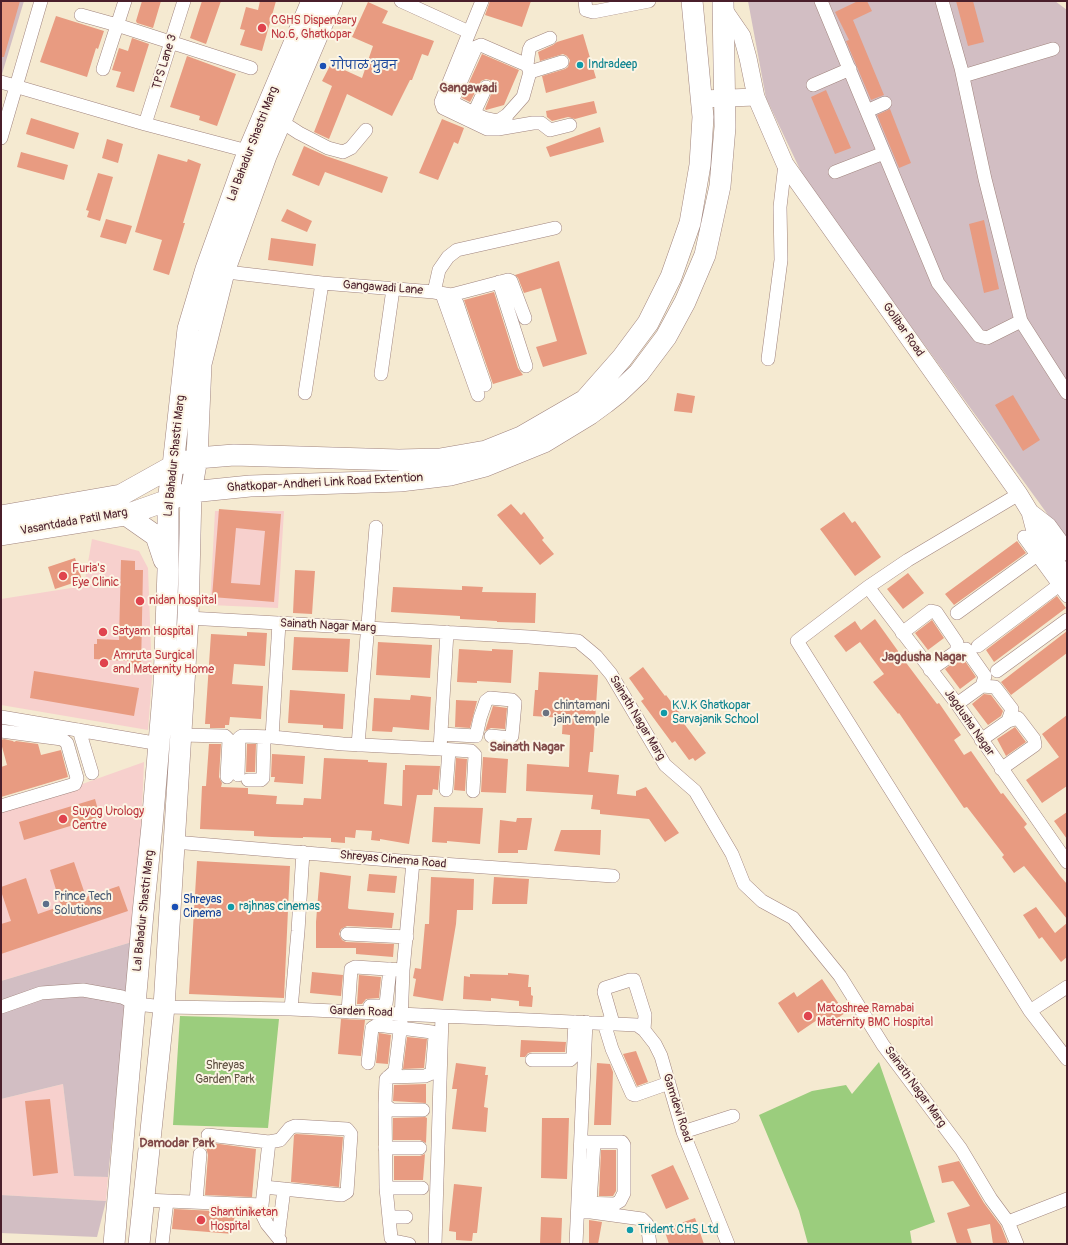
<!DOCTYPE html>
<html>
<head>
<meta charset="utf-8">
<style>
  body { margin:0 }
  #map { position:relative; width:1068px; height:1245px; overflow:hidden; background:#f5ead1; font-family:Pangolin,sans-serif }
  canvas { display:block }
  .frame { position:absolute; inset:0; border:2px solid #4a1f2b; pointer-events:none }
</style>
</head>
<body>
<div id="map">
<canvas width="1068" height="1245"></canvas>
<div class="frame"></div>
</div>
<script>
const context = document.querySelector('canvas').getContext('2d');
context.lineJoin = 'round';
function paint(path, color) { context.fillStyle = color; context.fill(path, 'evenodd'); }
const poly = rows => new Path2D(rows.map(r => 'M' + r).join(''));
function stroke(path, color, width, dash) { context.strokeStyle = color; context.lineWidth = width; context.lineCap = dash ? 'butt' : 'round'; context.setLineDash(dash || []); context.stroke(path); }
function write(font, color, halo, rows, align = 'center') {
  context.font = font + ' Pangolin,"Playpen Sans Deva",sans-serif'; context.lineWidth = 4; context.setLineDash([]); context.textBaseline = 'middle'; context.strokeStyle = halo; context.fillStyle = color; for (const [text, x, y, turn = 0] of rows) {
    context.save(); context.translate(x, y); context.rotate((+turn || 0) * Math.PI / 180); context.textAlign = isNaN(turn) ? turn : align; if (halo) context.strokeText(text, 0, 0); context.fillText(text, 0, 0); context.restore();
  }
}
const built = poly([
  [215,511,284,511,278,608,210,605],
  [92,539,139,551,148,568,152,677,148,730,1,705,1,599,84,586],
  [144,762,141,834,132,942,1,981,1,813],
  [63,1084,74,1175,108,1177,106,1201,1,1195,1,1099]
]);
const industrial = poly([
  [1,1,24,1,2,74,1,74],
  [748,1,1055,1,1067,10,1067,541,806,182,766,98],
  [132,942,108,1177,74,1176,63,1084,1,1099,1,981],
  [1,1195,106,1201,97,1237,1,1233]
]);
const green = poly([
  [180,1016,279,1019,268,1128,173,1125],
  [879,1062,935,1222,910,1231,912,1244,808,1244,799,1211,759,1115,812,1091,846,1085,852,1094]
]);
const building = poly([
  [1,1,20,1,4,57,1,57],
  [142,1,161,1,153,28,137,23,136,21],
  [202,1,221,1,206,44,190,38],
  [260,1,276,1,262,51,240,45,245,30,240,29,246,7,258,10],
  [490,1,531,1,522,27,485,15],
  [858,1,867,1,872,11,853,20,884,95,871,100,846,41,849,40,835,12],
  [956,1,973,1,984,42,968,46],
  [368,2,388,11,382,23,434,41,428,56,422,54,412,80,410,80,392,116,347,94,329,139,314,132,332,86,322,81,334,58,343,63,340,68,362,78,373,46,352,37],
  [56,16,104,31,98,49,96,48,87,77,40,62],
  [583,34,596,78,546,93,542,76,565,69,568,67,570,60,567,56,563,54,540,61,538,52,553,45,557,42],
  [132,38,149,44,134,92,116,87,121,72,112,70,119,48,128,51],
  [482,54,519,70,504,105,486,110,485,109,494,87,493,83,490,80,486,79,481,81,470,102,462,98],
  [187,56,236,74,217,126,199,120,200,116,170,107],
  [826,90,851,148,835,154,811,97],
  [594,101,597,113,575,119,568,117,552,121,547,117,546,111],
  [890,109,911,163,899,168,877,115],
  [31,118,79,133,74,149,26,134],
  [442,119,464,128,458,144,454,142,438,180,419,173],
  [600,127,604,142,550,157,546,147],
  [107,139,123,144,118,163,102,158],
  [304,146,326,156,388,177,382,193,325,172,319,186,292,175],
  [21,152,68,165,64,180,17,167],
  [158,154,187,162,188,159,201,164,183,223,185,223,169,275,153,270,162,240,135,232],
  [98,173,113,177,100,221,87,217,89,211,86,210],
  [287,209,312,221,307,232,281,221],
  [106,219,132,226,126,244,100,237],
  [984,220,999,289,984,293,969,224],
  [271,238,316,244,313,266,268,260],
  [559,261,587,354,543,367,536,347,557,341,541,288,524,293,518,278,515,275],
  [494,292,518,368,523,375,493,384,464,300],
  [677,393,695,396,692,413,674,411],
  [1013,395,1040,440,1023,451,995,405],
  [511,504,521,515,524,512,544,538,542,540,554,554,540,565,497,515],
  [219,509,281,514,274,602,212,597],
  [236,528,265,531,260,585,231,583],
  [844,512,852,523,855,521,881,557,855,576,820,529],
  [1017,541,1026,553,954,605,945,594],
  [75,558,82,580,55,589,48,567],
  [121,560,135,561,135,570,143,570,141,668,128,668,128,661,94,659,94,644,97,644,97,639,119,640],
  [295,570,315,571,312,614,293,613],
  [908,573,924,593,903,609,887,589],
  [462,586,483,587,482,592,536,593,535,623,497,622,497,621,460,619,460,616,391,612,393,587,462,590],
  [1057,596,1066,608,994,662,986,650],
  [875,619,898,651,898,652,937,704,939,703,961,735,954,740,964,755,971,751,1001,794,1003,793,1027,824,1024,827,1060,876,1067,884,1067,919,1024,866,1014,873,1002,857,1004,855,967,807,964,808,899,713,898,714,873,682,884,674,860,642,846,652,834,636,855,621,861,630],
  [932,620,944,638,928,650,915,633],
  [1067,631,1067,653,1011,695,1001,682],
  [247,632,267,633,265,666,234,664,232,684,263,686,261,719,230,717,229,725,225,725,225,728,210,728,210,724,205,724,211,634,247,636],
  [294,637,350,639,348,672,292,670],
  [378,642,432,645,430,678,376,675],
  [459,649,492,651,492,649,513,650,511,683,477,681,477,683,457,682],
  [960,658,963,658,976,677,960,689,945,669],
  [643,667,665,696,666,695,688,724,685,725,706,753,695,761,693,758,689,760,675,741,672,743,641,701,644,699,629,678],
  [34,671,139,688,134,716,30,698],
  [539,672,598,675,593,752,590,752,588,772,619,775,617,794,636,796,636,791,646,787,679,833,665,842,649,819,600,814,600,810,591,809,593,795,526,791,527,764,569,767,570,735,562,734,563,718,533,716,535,690,538,690],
  [290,690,345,694,343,729,323,728,323,725,288,723],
  [984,694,991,695,1003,711,1001,716,988,725,972,704],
  [411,695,431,697,429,730,393,727,392,732,372,731,374,698,410,700],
  [456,700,477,701,470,728,455,727],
  [493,706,507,708,505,729,491,728,485,731],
  [1067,715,1067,786,1042,803,1026,780,1059,757,1042,734],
  [1015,727,1026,742,1006,756,997,739],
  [4,739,13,741,14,742,16,741,38,744,41,755,61,750,68,777,1,797,1,767,7,765,1,743,1,740],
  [209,744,221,744,219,777,222,783,221,787,247,788,248,788,248,794,277,796,276,804,303,805,304,798,321,799,324,758,368,760,368,762,387,763,384,804,402,806,403,770,405,770,405,765,440,766,438,790,433,789,432,795,417,795,409,844,380,839,380,841,371,840,372,831,356,830,355,838,345,837,345,843,331,842,331,838,303,837,303,838,272,837,254,836,254,831,200,829,202,786,206,786],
  [247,744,256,744,255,772,246,772],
  [272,754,305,756,303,784,274,782,275,777,271,777],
  [483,757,508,759,506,793,481,792],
  [456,758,467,759,465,791,454,790],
  [95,799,100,817,24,840,19,822],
  [434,807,483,808,480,844,447,841,447,843,432,842],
  [1067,812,1067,839,1054,821],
  [517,818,532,818,527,850,518,850,518,853,498,853,500,820,516,822],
  [561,830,601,830,600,855,554,851],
  [197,861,290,866,284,998,189,994],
  [74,862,86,897,119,886,128,911,1,954,1,924,11,921,1,891,1,887,26,878,38,914,61,906,50,870],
  [320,872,351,876,348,908,349,909,394,913,392,928,347,926,341,929,339,934,342,940,346,942,394,944,393,957,356,954,356,948,316,948,316,922],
  [369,874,397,876,395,893,367,891],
  [431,877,474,879,473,910,457,910,456,924,443,1001,413,996,416,979,413,978,415,968,421,969,425,924,429,924],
  [494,877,529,879,527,904,492,904],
  [1036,907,1055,933,1067,923,1067,957,1061,962,1042,937,1039,939,1023,915],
  [312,972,343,975,341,996,310,993],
  [508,973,529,975,528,987,531,987,531,995,533,996,532,1007,519,1006,519,1001,491,998,491,1001,463,999,464,976,470,977,470,974,508,975],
  [359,975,381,977,379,998,366,999,362,1004,357,1004],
  [822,979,845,1013,826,1026,820,1018,798,1033,778,1003,794,992,797,997],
  [341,1019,365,1020,361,1056,338,1054],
  [379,1033,391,1035,388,1064,376,1063],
  [407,1037,427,1039,424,1068,403,1069],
  [521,1040,566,1042,565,1052,532,1052,528,1053,525,1057,520,1057],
  [636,1051,648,1082,637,1086,623,1054],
  [456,1063,486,1067,485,1075,488,1075,484,1107,488,1108,486,1132,452,1129,457,1089,452,1089],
  [597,1063,610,1064,613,1072,611,1125,594,1125],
  [426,1084,426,1103,393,1101,394,1085],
  [50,1099,58,1173,33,1176,25,1101],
  [425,1117,427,1118,426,1143,420,1140,393,1140,393,1118],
  [542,1118,569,1118,567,1179,541,1178],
  [296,1134,343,1137,339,1187,291,1182,294,1135],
  [205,1142,256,1149,252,1197,205,1195,208,1155,207,1151,205,1147],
  [601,1150,616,1150,616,1191,613,1196,599,1196],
  [425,1154,423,1180,394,1180,394,1156,420,1156],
  [959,1161,984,1203,1001,1226,1008,1244,993,1244,990,1224,967,1229,972,1244,957,1244,947,1213,970,1206,953,1181,942,1183,938,1166],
  [673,1165,689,1199,666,1209,651,1175],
  [454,1184,482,1187,477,1233,473,1233,472,1241,456,1240,456,1232,449,1231],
  [174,1209,235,1212,233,1234,172,1229],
  [541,1217,562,1218,561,1244,540,1244],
  [695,1218,704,1244,669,1244,664,1229],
  [589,1220,602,1222,598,1244,589,1244]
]);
const minor = poly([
  [401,1,469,32],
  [482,1,441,102,443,108,487,129,498,129,533,123,541,123,550,130,570,125],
  [585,1,586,10,593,12,649,1],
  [821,1,938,283,979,336,987,338,1021,321,1067,393],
  [942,1,961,68,985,179,1021,321],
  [81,15,117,25,251,68],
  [527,65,529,50,531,46,550,38],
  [103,69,125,1],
  [530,72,562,62],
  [963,76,1053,49],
  [1,82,145,124,255,153],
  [813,85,850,69],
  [867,111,885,103],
  [474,113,486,87],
  [282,122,299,133,328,148,343,152,351,148,366,130],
  [145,124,184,1],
  [503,128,507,115,523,97,530,72,527,65,481,45,476,47,453,99,456,104,484,118,498,121,507,115],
  [1,138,41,1],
  [835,172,884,153],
  [218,271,322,283,434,292,439,270,448,257,457,250,555,228],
  [499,282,526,366],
  [434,292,451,295,508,280,511,281,525,318],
  [442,294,478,395],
  [457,303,467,333,459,336],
  [467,333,485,385],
  [768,359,781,260,780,207,785,164],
  [381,374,393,289],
  [305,393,322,283],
  [1019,494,908,560,868,587,797,641,1030,1011,1067,1059],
  [1024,537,1067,596],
  [868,587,957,704,1067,862],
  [957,613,1037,555],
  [188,618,529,637,578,641,596,656,611,674,665,765,695,791,732,854,744,884,762,901,793,918,840,976,883,1045,961,1149,991,1199,1008,1222,1017,1244],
  [279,623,272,737,343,744,440,749,447,632],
  [902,633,931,611,936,612,957,643,957,651],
  [978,646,1067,579],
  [930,670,957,651,966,649,985,676,982,686],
  [997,671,1067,620],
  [957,704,982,686,995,687,1012,709,1008,721],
  [1,717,160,744],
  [79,730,92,773],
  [1,731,62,739,67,743,77,778,75,784,1,806],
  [441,734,476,736,480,718,486,701,490,698,512,700,515,703,512,736,510,738,491,736],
  [180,735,225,736,229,740,227,777],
  [981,740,1008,721,1018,718,1034,739,1035,745,1001,769],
  [358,745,376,527],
  [440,749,471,751,475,755,473,791],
  [238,775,239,738,242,736,272,737],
  [248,780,261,780,263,778,264,737],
  [446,790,449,750],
  [174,842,413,862,613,876],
  [347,934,407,937],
  [370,1006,383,1006,386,1004,390,969],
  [1,1007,41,993,83,990,122,997,136,1004,164,1007,291,1009,637,1025,644,1030,655,1044,661,1056,683,1132,728,1244],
  [291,1009,298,931,303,852],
  [1030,1011,1067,987],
  [348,1012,351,969,355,967,403,970],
  [604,1023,612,1049,632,1094,635,1095,669,1083],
  [613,1023,604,992,605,988,630,980,634,980,645,1015,644,1030],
  [532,1060,570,1060,573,1057,575,1022],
  [368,1063,372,1028,377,1025,432,1032,435,1036,432,1073,425,1076,388,1077],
  [385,1105,392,1110,423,1110],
  [683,1132,733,1116],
  [208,1135,269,1142,280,1140,290,1128,295,1126,347,1129,351,1134,347,1192,342,1195,264,1187],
  [385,1148,420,1148],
  [386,1188,422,1188],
  [144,1200,262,1205,269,1142],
  [196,1202,200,1154],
  [579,1203,615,1204,620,1201,624,1193,624,1145,622,1142,581,1142],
  [590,1203,594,1142],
  [262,1205,262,1214,267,1224,280,1240],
  [578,1212,591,1212,642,1219,647,1224,650,1244],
  [389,1217,406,1217],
  [1008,1222,1067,1199],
  [278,1237,284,1189],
  [162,1244,167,1201],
  [409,1244,394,1241,391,1238,386,1188,385,1105,386,1079,395,1071,401,1023,403,970,413,862],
  [435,1244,442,1016],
  [576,1244,586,1022]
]);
const tertiary = poly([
  [722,7,742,36,748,58,756,97,785,164,1019,494,1030,512,1048,526,1067,552],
  [702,99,756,97],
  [1030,512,1036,535,1067,578]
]);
const primary = poly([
  [126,515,156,536,164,560],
  [1,516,121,495,173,466,197,458,234,455,399,460,440,459,486,451,521,437,585,400,622,358,648,323,671,277,690,223,700,165,703,117,692,1],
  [1,535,126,515,191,492,250,486,400,481,450,475,485,466,544,442,590,414,605,403,619,392,639,373,666,337,685,302,705,255,720,186,725,127,723,1],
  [114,1244,143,913,152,826,164,684,168,570,168,500,173,466,188,329,206,269,248,152,312,1],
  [139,1244,164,1007,188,618,191,492,197,458,201,364,224,272,266,156,332,1]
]);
const markers = [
  [262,28,5,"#e0444e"],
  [580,65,4,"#0f9aa8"],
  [323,66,4,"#1a4fb4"],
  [63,576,5,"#e0444e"],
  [140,601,5,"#e0444e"],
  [103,632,5,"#e0444e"],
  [104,663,5,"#e0444e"],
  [546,713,4,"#6b7280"],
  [664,713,4,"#0f9aa8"],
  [63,819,5,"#e0444e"],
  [46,904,4,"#5c6f8a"],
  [175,907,4,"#1a4fb4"],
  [231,907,4,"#0f9aa8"],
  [808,1016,5,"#e0444e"],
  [201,1220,5,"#e0444e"],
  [630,1230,4,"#0f9aa8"]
];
const healthNames = [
  ["CGHS Dispensary",271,21],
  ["No.6, Ghatkopar",271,35],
  ["Furia's",72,569],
  ["Eye Clinic",72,583],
  ["nidan hospital",149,601],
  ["Satyam Hospital",112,632],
  ["Amruta Surgical",113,656],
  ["and Maternity Home",113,670],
  ["Suyog Urology",72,812],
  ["Centre",72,826],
  ["Matoshree Ramabai",817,1009],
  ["Maternity BMC Hospital",817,1023],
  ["Shantiniketan",210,1213],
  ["Hospital",210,1227]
];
const streetNames = [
  ["TPS Lane 3",165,62,-73],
  ["Lal Bahadur Shastri Marg",253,144,-69],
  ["Gangawadi Lane",383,288,4],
  ["Golibar Road",903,330,55],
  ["Lal Bahadur Shastri Marg",175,456,-84],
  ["Ghatkopar-Andheri Link Road Extention",325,483,-3],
  ["Vasantdada Patil Marg",74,522,-10],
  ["Sainath Nagar Marg",328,626,3],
  ["Sainath Nagar Marg",637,718,59],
  ["Jagdusha Nagar",969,723,55],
  ["Shreyas Cinema Road",393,860,5],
  ["Lal Bahadur Shastri Marg",144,911,-84],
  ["Garden Road",361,1012,2],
  ["Sainath Nagar Marg",915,1087,54],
  ["Gamdevi Road",677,1108,72]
];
const cultureNames = [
  ["Indradeep",588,65],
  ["K.V.K Ghatkopar",672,706],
  ["Sarvajanik School",672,720],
  ["rajhnas cinemas",239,907],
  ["Trident CHS Ltd",638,1230]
];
const transitNames = [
  ["गोपाळ भुवन",331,66],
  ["Shreyas",183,900],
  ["Cinema",183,914]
];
const worshipNames = [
  ["chintamani",554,706],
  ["jain temple",554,720]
];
const serviceNames = [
  ["Prince Tech",54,897],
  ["Solutions",54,911]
];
const parkNames = [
  ["Shreyas",225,1066],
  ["Garden Park",225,1080]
];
const neighbourhoodNames = [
  ["Gangawadi",468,89],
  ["Jagdusha Nagar",924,658],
  ["Sainath Nagar",527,748],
  ["Damodar Park",177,1144]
];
paint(built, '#f7d0cd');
paint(industrial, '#d2bec3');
paint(green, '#9bcd7d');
paint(building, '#e89b81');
stroke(minor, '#a0847e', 14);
stroke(tertiary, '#a0847e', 18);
stroke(primary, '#a0847e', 22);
stroke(minor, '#fff', 13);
stroke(tertiary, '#fff', 17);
stroke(primary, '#fff', 21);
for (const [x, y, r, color] of markers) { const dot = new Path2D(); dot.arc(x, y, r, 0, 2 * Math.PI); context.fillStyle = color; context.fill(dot); stroke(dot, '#fcf5e5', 1.5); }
write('12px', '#be3a42', '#fcf5e5', healthNames, 'left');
write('12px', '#4a1f2b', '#fcf5e5', streetNames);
write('12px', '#0d838f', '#fcf5e5', cultureNames, 'left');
write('12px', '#164399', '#fcf5e5', transitNames, 'left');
write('12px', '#5b616d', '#fcf5e5', worshipNames, 'left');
write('12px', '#4e5e75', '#fcf5e5', serviceNames, 'left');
write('12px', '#625344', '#fcf5e5', parkNames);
write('bold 13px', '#814a49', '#fcf5e5', neighbourhoodNames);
</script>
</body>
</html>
